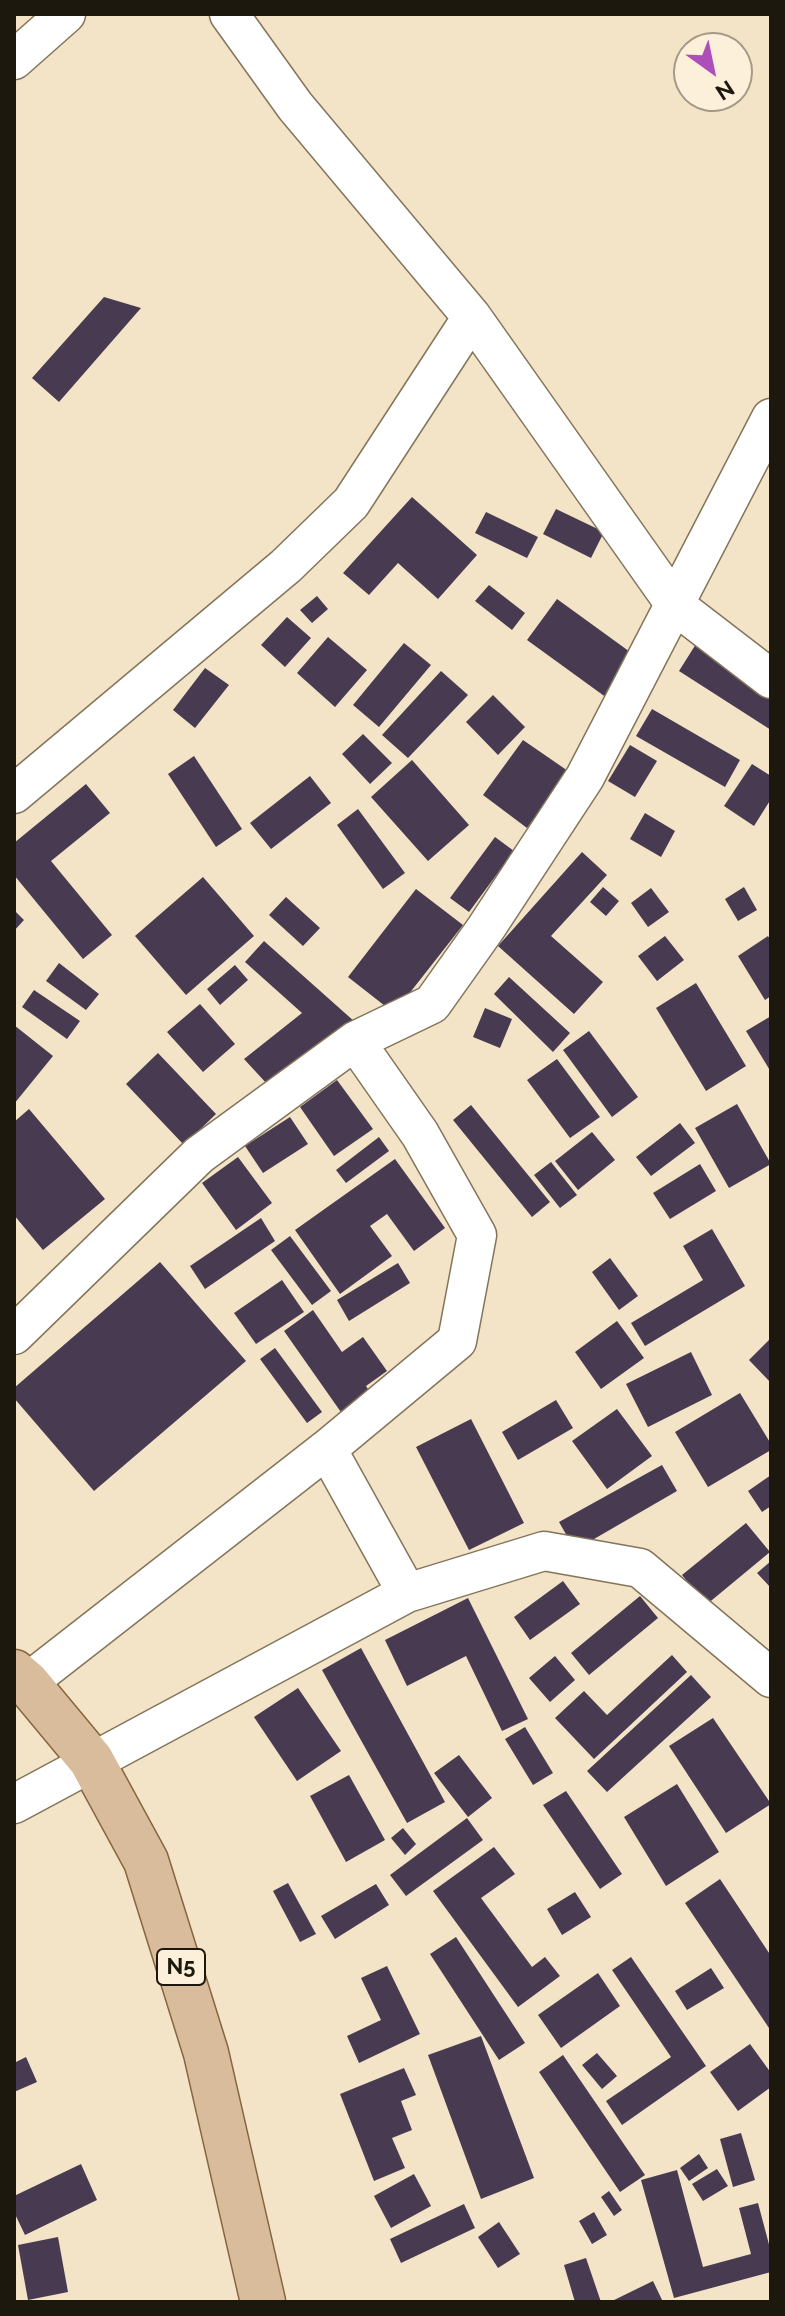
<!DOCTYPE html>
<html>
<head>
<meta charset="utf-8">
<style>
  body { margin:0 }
  #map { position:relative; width:785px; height:2316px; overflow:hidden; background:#f3e3c7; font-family:Raleway,sans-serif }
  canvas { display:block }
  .frame { position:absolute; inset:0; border:16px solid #1d180e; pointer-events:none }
  .north { position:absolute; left:673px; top:32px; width:80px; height:80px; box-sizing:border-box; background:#fdf0da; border:2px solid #a39a88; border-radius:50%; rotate:147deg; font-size:22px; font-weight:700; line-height:32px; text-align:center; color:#1d180e }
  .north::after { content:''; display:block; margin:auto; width:28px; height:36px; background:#ac4fb9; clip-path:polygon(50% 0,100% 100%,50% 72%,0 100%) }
</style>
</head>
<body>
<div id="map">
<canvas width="785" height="2316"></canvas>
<div class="frame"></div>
<div class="north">N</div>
</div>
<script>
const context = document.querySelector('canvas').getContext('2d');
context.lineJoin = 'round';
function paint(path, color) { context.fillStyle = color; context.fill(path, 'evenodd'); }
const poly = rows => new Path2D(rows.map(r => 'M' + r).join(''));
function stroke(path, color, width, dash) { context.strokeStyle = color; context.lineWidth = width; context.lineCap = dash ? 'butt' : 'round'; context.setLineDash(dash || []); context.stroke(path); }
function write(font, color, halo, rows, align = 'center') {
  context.font = font + ' Raleway,sans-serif'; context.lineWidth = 8; context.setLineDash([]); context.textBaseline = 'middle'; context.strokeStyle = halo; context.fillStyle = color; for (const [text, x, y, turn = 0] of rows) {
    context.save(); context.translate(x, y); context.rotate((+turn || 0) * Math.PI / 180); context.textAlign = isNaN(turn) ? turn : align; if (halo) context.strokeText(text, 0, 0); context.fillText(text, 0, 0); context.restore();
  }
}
const building = poly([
  [104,297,141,308,59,402,32,378],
  [412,497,477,555,438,599,398,563,369,595,343,573],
  [556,509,604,532,591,558,543,534],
  [486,512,538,537,527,558,475,533],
  [489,585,525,613,512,630,475,601],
  [317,596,328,609,312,623,300,610],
  [557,599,637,657,607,698,527,640],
  [287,617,311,638,285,667,261,645],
  [328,637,367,670,335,707,297,673],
  [404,643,431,665,379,727,353,705],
  [696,644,771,694,771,730,679,671],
  [205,668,229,685,195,728,173,710],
  [441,671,468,695,408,758,382,735],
  [493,695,525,727,498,755,466,722],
  [652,709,740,760,725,787,636,736],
  [363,734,392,763,370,784,342,754],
  [523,740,568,771,527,828,483,795],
  [630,745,657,761,635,797,608,781],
  [194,756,242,829,216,847,168,774],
  [412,760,469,825,428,861,371,797],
  [752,764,771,776,771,799,754,826,724,806],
  [310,776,331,803,271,849,250,823],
  [86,784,110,813,51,861,112,935,83,959,14,875,14,843],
  [358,809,405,873,383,889,337,825],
  [645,813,675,831,661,857,630,839],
  [495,837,514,851,469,912,450,898],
  [582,852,607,875,551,936,603,982,574,1014,498,946],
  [203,877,254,936,186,995,135,936],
  [603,887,619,901,606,916,590,902],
  [744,887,757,910,738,921,725,899],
  [651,888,669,912,648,927,631,903],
  [416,889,463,925,394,1013,348,977],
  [286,897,320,928,303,946,269,915],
  [14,910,24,920,14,931],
  [665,936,684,960,657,981,638,956],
  [768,936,771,941,771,996,765,1000,738,956],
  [264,941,355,1022,268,1085,244,1059,302,1013,245,962],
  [59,963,99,994,86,1010,46,981],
  [235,965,248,980,220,1005,207,989],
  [509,977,570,1033,553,1052,494,994],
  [696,983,746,1066,706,1091,656,1008],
  [34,990,80,1021,67,1039,22,1007],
  [200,1004,235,1044,203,1072,167,1032],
  [485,1008,512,1019,500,1048,473,1037],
  [771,1016,771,1072,746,1031],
  [14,1025,53,1056,14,1104],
  [589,1031,638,1097,612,1117,563,1050],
  [158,1053,216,1114,184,1145,126,1084],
  [557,1059,600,1117,570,1138,527,1080],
  [337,1080,373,1129,334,1156,300,1107],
  [737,1104,771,1164,729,1188,695,1128],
  [471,1105,550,1202,532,1217,453,1120],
  [29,1109,105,1199,43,1250,14,1215,14,1122],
  [290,1117,308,1144,263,1173,245,1146],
  [680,1123,695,1143,651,1176,636,1157],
  [592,1132,615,1160,578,1190,555,1161],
  [379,1137,389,1151,346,1183,336,1170],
  [238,1157,272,1203,236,1230,202,1183],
  [395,1159,445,1228,414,1251,387,1214,370,1226,392,1256,340,1294,295,1230],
  [551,1162,577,1195,560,1208,534,1175],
  [700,1164,716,1191,670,1219,653,1193],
  [261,1218,275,1241,205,1289,190,1266],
  [712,1229,745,1286,645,1346,631,1323,703,1280,683,1246],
  [290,1236,331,1291,312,1305,271,1250],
  [610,1258,638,1296,619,1310,592,1272],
  [160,1262,246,1361,94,1491,14,1398,14,1388],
  [398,1263,410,1283,349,1321,337,1300],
  [282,1280,304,1312,256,1344,234,1313],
  [313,1310,342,1352,363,1337,387,1371,366,1386,372,1395,343,1415,284,1331],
  [617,1321,644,1358,601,1389,575,1352],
  [771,1338,771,1383,749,1360],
  [275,1348,322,1412,307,1423,260,1359],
  [691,1352,712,1395,648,1427,626,1384],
  [740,1393,771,1444,771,1450,708,1487,675,1432],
  [556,1400,573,1428,518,1460,502,1432],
  [617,1409,652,1456,607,1489,572,1441],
  [471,1419,524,1523,469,1550,416,1447],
  [662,1465,677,1491,575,1550,559,1522],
  [771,1475,771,1506,762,1512,748,1491],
  [746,1523,770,1552,706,1605,682,1575],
  [771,1561,771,1588,757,1573],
  [563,1581,580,1604,530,1640,514,1617],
  [640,1596,658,1618,589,1675,571,1653],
  [468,1598,528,1719,502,1731,466,1656,407,1686,385,1640],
  [361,1648,445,1802,407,1823,322,1670],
  [672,1655,687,1672,594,1759,555,1718,584,1691,607,1715],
  [555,1656,575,1680,550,1702,529,1678],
  [691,1675,711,1697,607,1792,587,1771],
  [298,1688,341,1751,297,1781,254,1717],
  [713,1718,771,1804,726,1833,669,1746],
  [525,1727,553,1773,533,1785,505,1739],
  [459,1755,492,1798,468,1817,434,1773],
  [349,1775,385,1840,346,1862,310,1796],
  [677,1784,719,1852,666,1886,624,1817],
  [566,1791,622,1874,600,1889,543,1805],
  [467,1818,483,1840,406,1896,390,1875],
  [403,1828,416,1844,405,1855,391,1838],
  [494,1847,515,1874,481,1898,532,1967,545,1957,560,1976,518,2007,433,1891],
  [720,1879,771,1956,771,2031,685,1903],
  [288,1883,316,1934,300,1942,273,1891],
  [376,1884,389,1905,335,1939,321,1916],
  [575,1892,591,1917,562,1935,547,1909],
  [456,1937,525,2043,499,2060,430,1954],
  [631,1957,706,2066,622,2125,606,2101,671,2057,612,1970],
  [387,1966,420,2034,359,2063,347,2036,381,2020,361,1978],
  [711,1968,724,1988,687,2010,675,1991],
  [598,1973,620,2006,561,2048,538,2015],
  [481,2036,534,2178,481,2199,428,2055],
  [750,2044,771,2073,771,2087,738,2111,710,2072],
  [597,2053,617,2076,602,2089,582,2065],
  [563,2055,645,2175,620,2192,539,2072],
  [26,2057,37,2082,14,2092,14,2063],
  [404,2068,416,2095,401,2101,412,2130,392,2138,405,2168,374,2181,340,2094],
  [741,2133,755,2180,733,2187,720,2139],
  [699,2154,708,2168,689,2181,680,2168],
  [81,2164,97,2200,25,2235,14,2212,14,2196],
  [717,2169,728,2186,703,2201,692,2184],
  [677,2170,703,2267,751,2254,739,2208,758,2203,771,2252,771,2272,674,2298,641,2180],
  [414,2174,431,2206,391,2228,374,2196],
  [609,2191,622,2210,614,2216,601,2197],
  [464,2204,475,2228,401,2263,390,2239],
  [594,2212,607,2235,592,2244,579,2221],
  [499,2222,520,2254,498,2268,478,2237],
  [58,2237,68,2292,28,2300,18,2245],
  [586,2258,601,2302,575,2302,564,2265],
  [653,2281,663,2302,610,2302]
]);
const street = poly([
  [229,14,295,106,472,317,676,606,771,679],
  [14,60,66,14],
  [14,794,286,566,351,503,472,317],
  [14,1335,199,1155,355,1041],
  [327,1449,407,1593],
  [27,1683,327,1449,457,1341,477,1235,420,1134,355,1041,432,1004,486,928,585,777,771,418],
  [14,1804,407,1593,544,1551,640,1568,771,1678]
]);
const primary = poly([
  [14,1672,27,1683,91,1760,146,1861,206,2053,263,2302]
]);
const shields = [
  [181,1967,48]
];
const shieldNames = [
  ["N5",181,1967]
];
paint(building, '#483b51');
stroke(street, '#83755b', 41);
stroke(primary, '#86663f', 47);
stroke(street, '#fff', 38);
stroke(primary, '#d8bc9b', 44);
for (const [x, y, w] of shields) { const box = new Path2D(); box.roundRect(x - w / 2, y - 18, w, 36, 6); context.fillStyle = '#fdf0da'; context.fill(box); stroke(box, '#1d180e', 2); }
write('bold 22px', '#1d180e', null, shieldNames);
</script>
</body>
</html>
